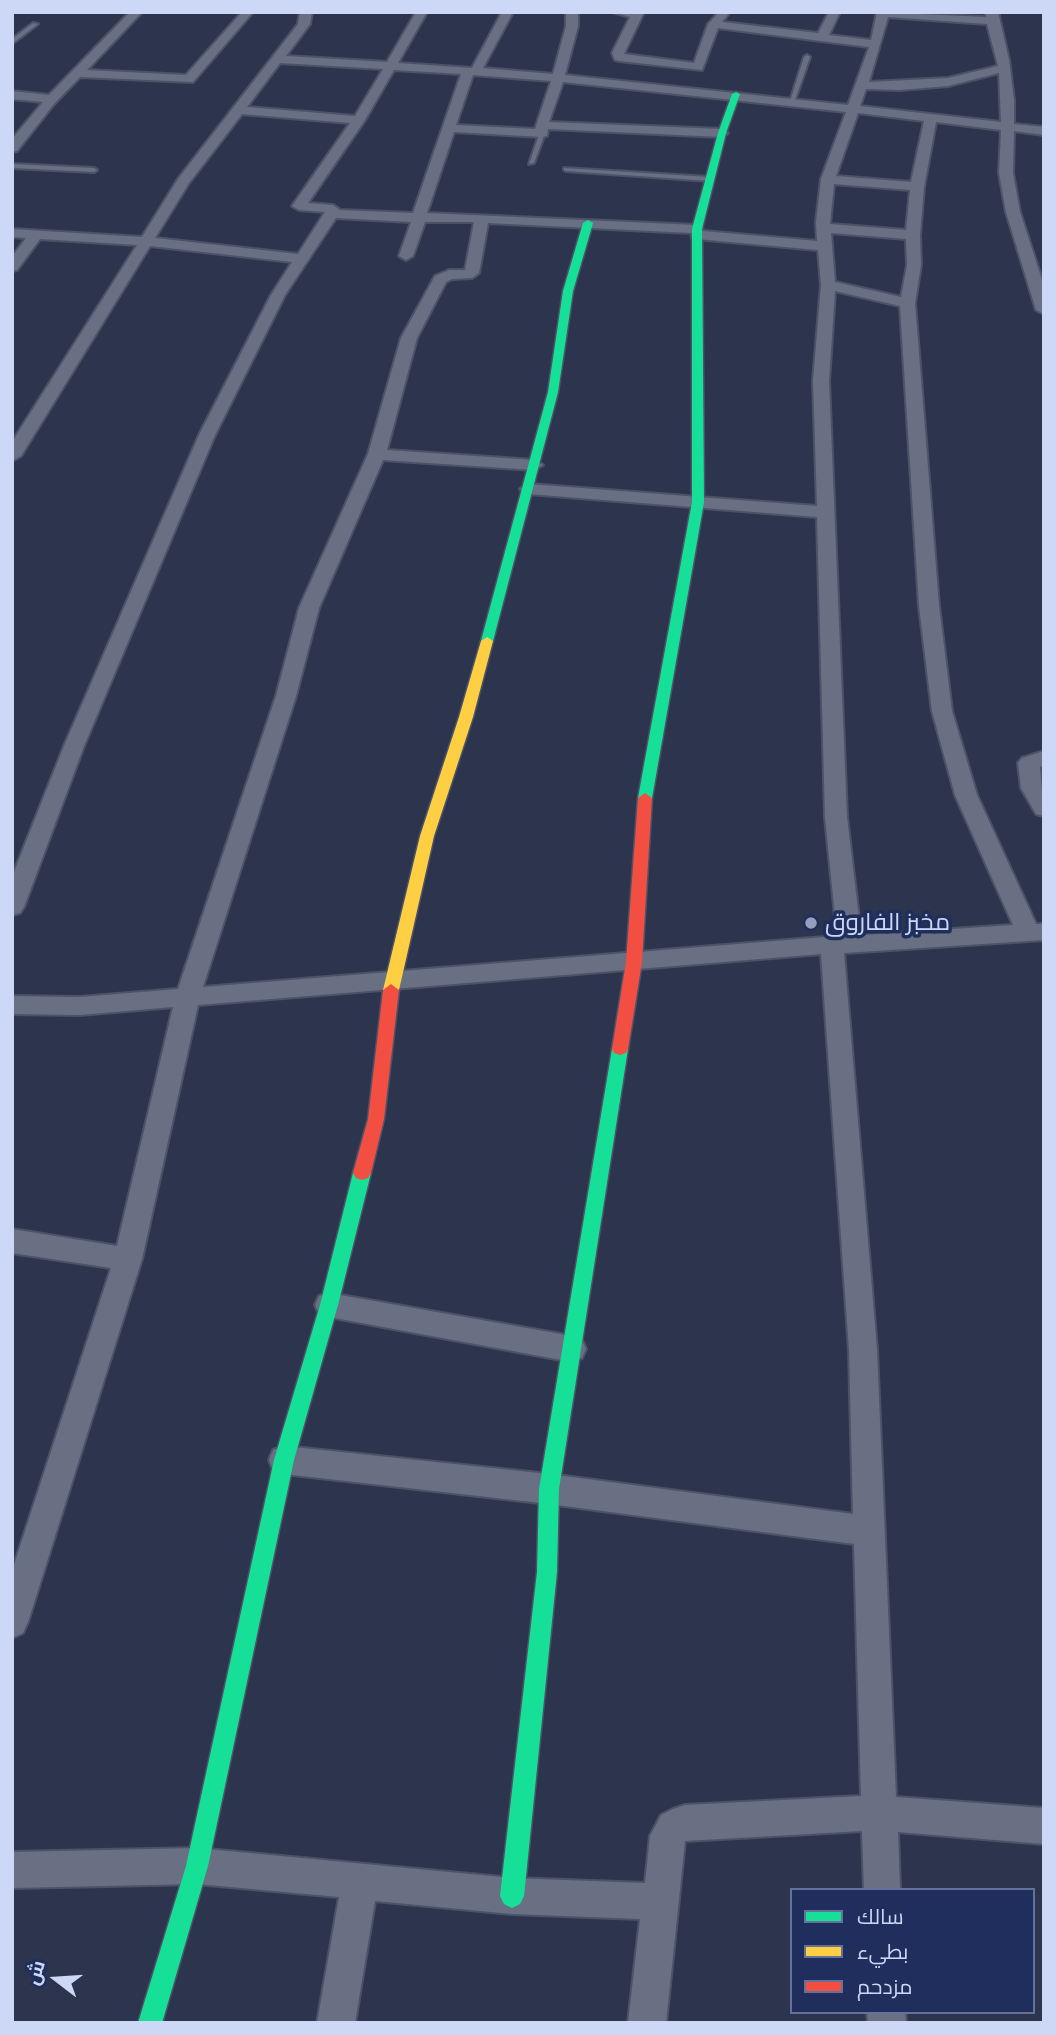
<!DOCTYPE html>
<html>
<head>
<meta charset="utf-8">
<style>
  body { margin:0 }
  #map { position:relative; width:1056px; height:2035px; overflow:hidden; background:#2d354e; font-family:Cabin,Cairo,sans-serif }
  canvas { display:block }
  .frame { position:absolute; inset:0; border:14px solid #ccd8f5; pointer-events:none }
  .legend { position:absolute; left:790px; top:1888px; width:245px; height:126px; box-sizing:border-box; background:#1f2e5c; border:2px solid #647299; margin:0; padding:9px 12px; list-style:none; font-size:21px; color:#ccd8f5 }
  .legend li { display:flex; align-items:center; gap:14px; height:35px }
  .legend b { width:35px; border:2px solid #647299 }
  .north { position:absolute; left:21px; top:1944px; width:70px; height:70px; -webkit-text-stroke:5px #1f2e5c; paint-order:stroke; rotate:287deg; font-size:19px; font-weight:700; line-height:28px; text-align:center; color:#ccd8f5 }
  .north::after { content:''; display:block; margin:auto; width:24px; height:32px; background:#ccd8f5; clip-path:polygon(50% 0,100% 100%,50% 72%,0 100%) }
</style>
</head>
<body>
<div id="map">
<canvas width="1056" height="2035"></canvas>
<div class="frame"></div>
<ul class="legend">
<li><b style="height:9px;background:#16e098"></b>سالك</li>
<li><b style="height:9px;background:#ffcf43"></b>بطيء</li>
<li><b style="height:9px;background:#f24e42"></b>مزدحم</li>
</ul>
<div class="north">ش</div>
</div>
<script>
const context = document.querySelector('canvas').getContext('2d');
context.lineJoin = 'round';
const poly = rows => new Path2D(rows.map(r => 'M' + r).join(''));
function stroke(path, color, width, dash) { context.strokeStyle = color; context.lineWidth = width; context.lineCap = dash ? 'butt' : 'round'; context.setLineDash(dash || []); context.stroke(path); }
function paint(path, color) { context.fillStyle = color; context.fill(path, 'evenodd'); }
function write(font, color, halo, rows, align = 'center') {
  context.font = font + ' Cabin,Cairo,sans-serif'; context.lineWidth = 7; context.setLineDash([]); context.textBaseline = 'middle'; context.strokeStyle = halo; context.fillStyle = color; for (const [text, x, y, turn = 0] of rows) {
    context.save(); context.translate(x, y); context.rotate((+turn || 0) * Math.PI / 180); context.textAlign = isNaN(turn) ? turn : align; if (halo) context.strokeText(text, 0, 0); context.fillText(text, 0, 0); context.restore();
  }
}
const lane = poly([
  [33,23,38,24,12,44,12,39,33,23],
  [807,55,810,57,795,100,790,101,804,57,807,55],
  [540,132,545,133,534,163,529,164,540,132],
  [12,164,94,168,97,170,94,172,12,168,12,164],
  [564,168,710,177,713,179,710,181,566,171,564,170,564,168]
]);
const street = poly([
  [130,12,142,12,87,70,186,75,242,12,253,12,193,82,80,77,54,104,17,151,12,152,12,139,43,102,12,99,12,91,49,95,130,12],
  [300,12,312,12,310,24,286,56,387,62,416,12,427,12,398,63,472,68,502,12,513,12,483,68,553,74,566,26,566,12,578,12,578,26,565,75,848,105,869,47,718,28,702,70,619,61,615,60,612,53,630,17,613,12,643,14,624,54,694,63,708,24,719,12,730,12,722,22,818,33,829,12,840,12,829,35,871,40,877,12,986,17,986,12,998,12,1009,60,1014,100,1014,124,1044,127,1044,135,1014,131,1013,173,1020,212,1044,286,1044,314,1036,310,1006,212,999,173,1001,130,936,122,924,187,920,235,921,265,915,303,939,606,952,711,977,795,1036,924,1044,924,1044,940,844,953,877,1350,896,1797,1044,1808,1044,1844,898,1832,900,1890,864,1890,862,1831,685,1841,666,2023,628,2023,640,1919,512,1914,375,1901,355,2023,317,2023,339,1897,197,1884,12,1888,12,1852,197,1848,512,1878,645,1883,650,1836,661,1815,673,1809,685,1805,861,1796,854,1544,549,1504,284,1474,273,1470,269,1460,273,1450,284,1446,549,1474,853,1514,849,1350,821,954,198,1005,142,1259,28,1622,23,1633,12,1638,12,1571,111,1268,12,1253,12,1229,117,1246,173,1007,80,1015,12,1014,12,996,80,997,178,989,276,696,299,608,368,454,401,338,435,276,449,270,465,270,474,222,425,222,413,256,406,260,399,256,411,222,336,218,285,295,215,435,84,746,24,907,20,913,12,915,12,877,64,746,199,435,271,295,292,262,150,246,21,456,12,461,12,442,137,245,40,239,17,270,12,271,12,257,26,238,12,237,12,229,142,237,178,179,298,24,300,12],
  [888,17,987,24,998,66,948,78,869,82,888,17],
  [280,63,383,69,355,116,247,107,280,63],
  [394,70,461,74,413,213,340,210,333,205,308,203,365,120,394,70],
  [999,73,1001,122,860,106,866,89,900,90,948,86,999,73],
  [473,75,551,81,535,129,456,125,473,75],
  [563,82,846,112,821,179,816,222,817,241,703,231,702,226,697,225,427,213,454,132,542,137,547,136,548,129,722,137,728,133,722,129,549,122,563,82],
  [858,113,924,121,911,182,836,176,858,113],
  [242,114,350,123,292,206,299,210,325,212,298,254,155,238,189,183,242,114],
  [834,184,910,190,906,230,830,224,834,184],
  [488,223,691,233,692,238,697,239,818,250,821,285,813,381,817,506,529,484,520,489,529,494,817,517,825,817,837,936,203,987,296,696,319,608,383,460,534,470,543,465,534,460,387,450,417,338,446,282,452,279,472,278,479,273,488,223],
  [831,233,906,239,907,265,901,297,835,282,831,233],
  [835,291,900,306,919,606,932,711,955,795,1013,925,861,935,847,817,829,381,835,291],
  [1044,751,1044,765,1040,767,1044,816,1036,814,1021,788,1018,763,1022,758,1044,751],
  [329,1293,572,1336,582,1340,586,1349,582,1358,572,1362,329,1317,319,1314,315,1305,319,1296,329,1293],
  [867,2012,905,2012,906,2023,868,2023,867,2012]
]);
const fast = poly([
  [736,92,740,94,726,133,702,229,704,502,652,798,645,803,638,798,692,502,692,229,718,133,732,94,736,92],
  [588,220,593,223,573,291,558,392,493,641,487,645,481,641,548,392,563,291,583,223,588,220],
  [620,1043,626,1045,628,1049,559,1489,557,1572,524,1896,520,1904,512,1908,504,1904,500,1896,537,1572,539,1489,612,1049,614,1045,620,1043],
  [362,1166,368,1168,371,1173,338,1305,294,1460,208,1866,162,2023,138,2023,186,1866,274,1460,320,1305,353,1173,356,1168,362,1166]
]);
const slow = poly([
  [487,637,493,641,473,717,434,836,399,990,391,996,383,990,420,836,459,717,481,641,487,637]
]);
const jam = poly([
  [645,793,652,798,642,962,628,1049,626,1053,620,1055,614,1053,612,1049,626,962,638,798,645,793],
  [391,984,399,990,384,1119,371,1173,368,1178,362,1180,356,1178,353,1173,368,1119,383,990,391,984]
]);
const markers = [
  [811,923,7,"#949fbb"]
];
const poiNames = [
  ["مخبز الفاروق",825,923]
];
stroke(lane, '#4c5268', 4);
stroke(street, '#4c5268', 4);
stroke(fast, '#4c5268', 3);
stroke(slow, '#4c5268', 3);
stroke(jam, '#4c5268', 3);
paint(lane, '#697084');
paint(street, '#697084');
paint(fast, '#16e098');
paint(slow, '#ffcf43');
paint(jam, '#f24e42');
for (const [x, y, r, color] of markers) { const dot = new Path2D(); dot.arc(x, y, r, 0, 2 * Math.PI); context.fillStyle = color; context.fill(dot); stroke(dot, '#1f2e5c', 2.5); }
write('24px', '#ccd8f5', '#1f2e5c', poiNames, 'left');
</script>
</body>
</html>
